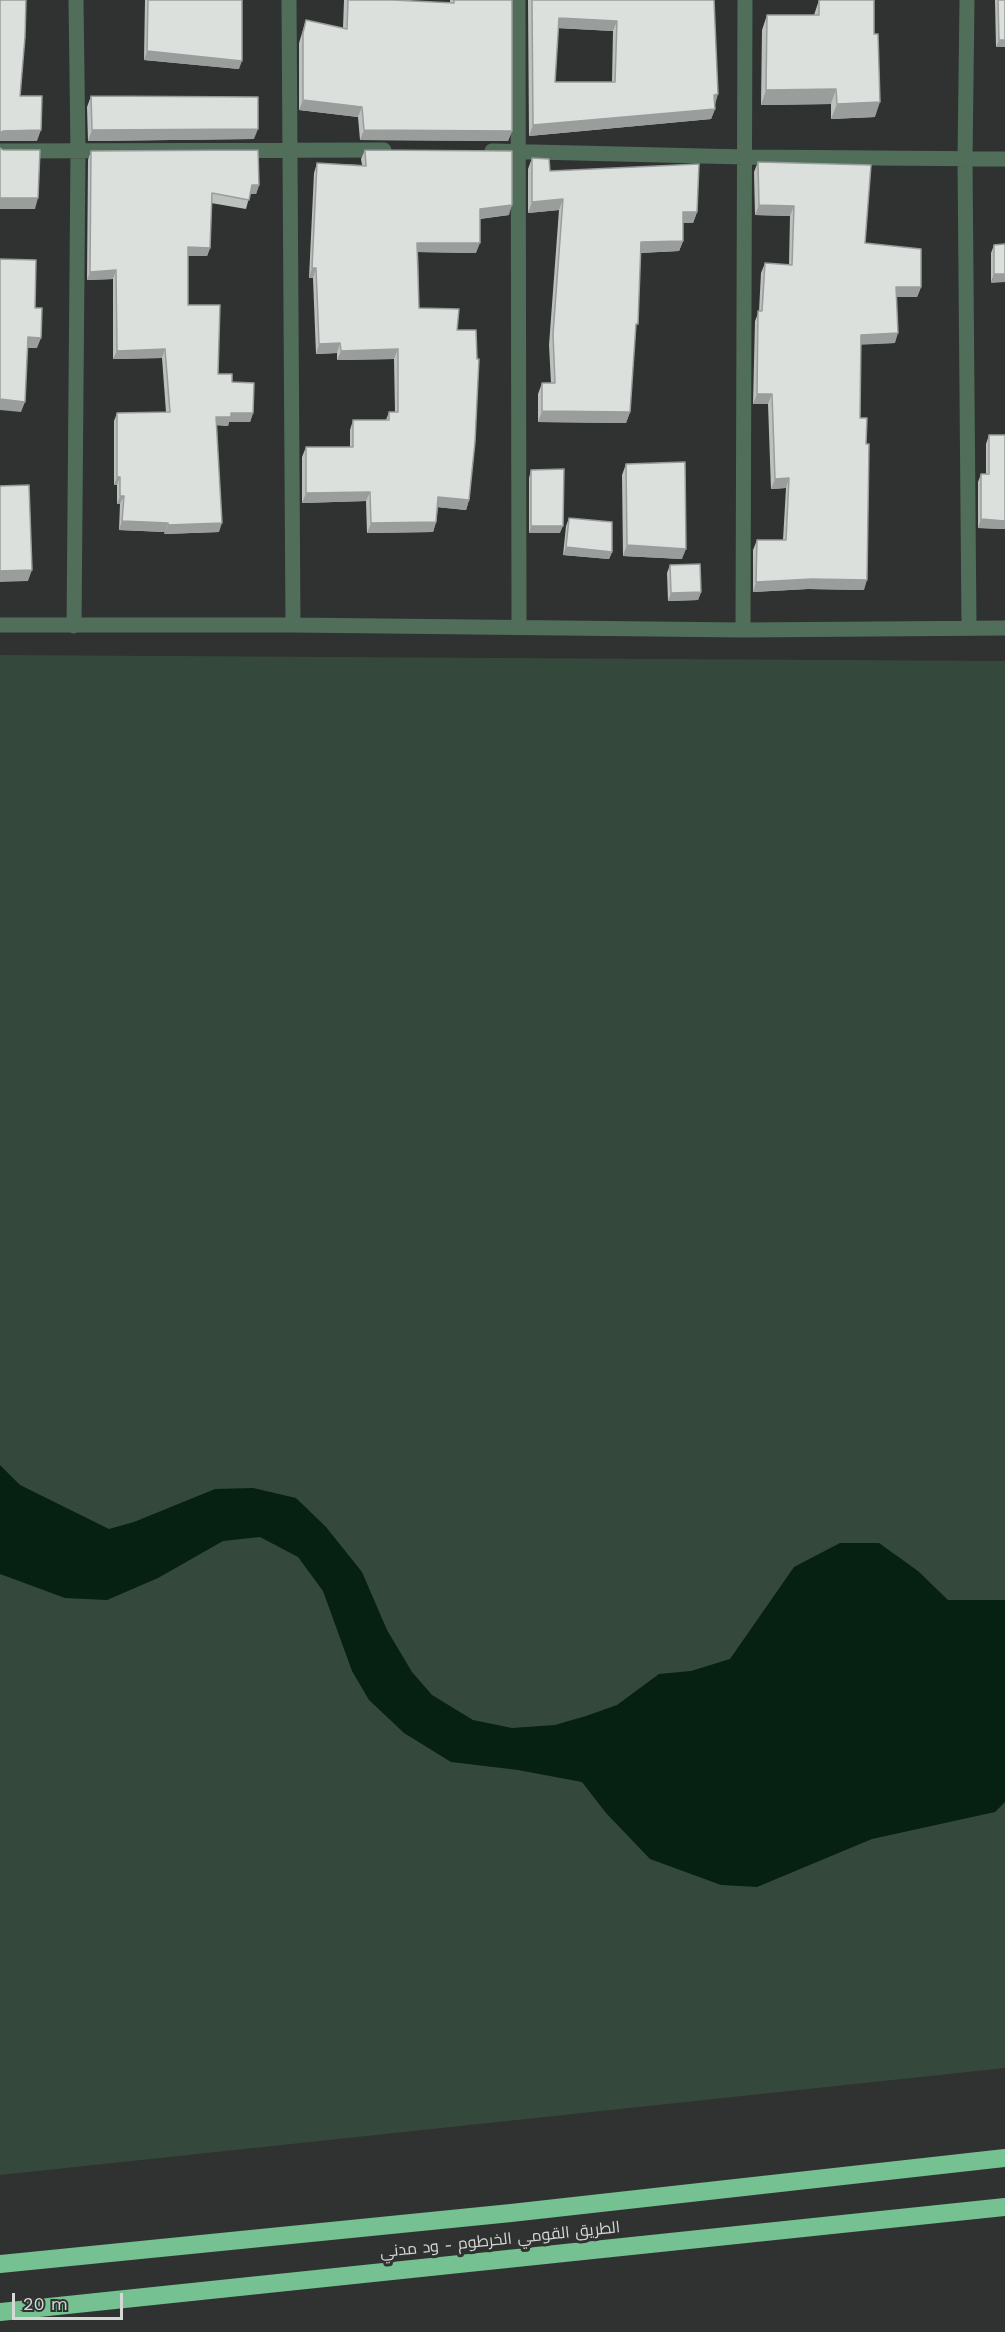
<!DOCTYPE html>
<html>
<head>
<meta charset="utf-8">
<style>
  body { margin:0 }
  #map { position:relative; width:1005px; height:2332px; overflow:hidden; background:#2f3230; font-family:"Work Sans",sans-serif }
  canvas { display:block }
  .scale { position:absolute; left:12px; top:2293px; width:111px; height:27px; box-sizing:border-box; border:3px solid #d6d8d6; border-top:0; padding-left:8px; font-size:18px; line-height:21px; white-space:nowrap; color:#d6d8d6; -webkit-text-stroke:4px #2f3230; paint-order:stroke }
</style>
</head>
<body>
<div id="map">
<canvas width="1005" height="2332"></canvas>
<div class="scale">20 m</div>
</div>
<script>
const context = document.querySelector('canvas').getContext('2d');
context.lineJoin = 'round';
function paint(path, color) { context.fillStyle = color; context.fill(path, 'evenodd'); }
const poly = rows => new Path2D(rows.map(r => 'M' + r).join(''));
function stroke(path, color, width, dash) { context.strokeStyle = color; context.lineWidth = width; context.lineCap = dash ? 'butt' : 'round'; context.setLineDash(dash || []); context.stroke(path); }
function write(font, color, halo, rows, align = 'center') {
  context.font = font + ' "Work Sans",Cairo,sans-serif'; context.lineWidth = 6; context.setLineDash([]); context.textBaseline = 'middle'; context.strokeStyle = halo; context.fillStyle = color; for (const [text, x, y, turn = 0] of rows) {
    context.save(); context.translate(x, y); context.rotate((+turn || 0) * Math.PI / 180); context.textAlign = isNaN(turn) ? turn : align; if (halo) context.strokeText(text, 0, 0); context.fillText(text, 0, 0); context.restore();
  }
}
const green = poly([
  [0,655,1005,661,1005,2068,0,2175]
]);
const water = poly([
  [0,1465,20,1485,109,1529,134,1522,215,1489,253,1488,296,1498,326,1527,362,1572,387,1630,412,1672,432,1695,473,1720,512,1728,555,1725,586,1716,617,1705,659,1674,691,1671,730,1659,794,1567,840,1543,879,1543,918,1571,948,1600,1005,1600,1005,1802,995,1812,872,1839,757,1887,721,1885,650,1859,606,1813,582,1782,518,1770,451,1762,404,1733,369,1700,352,1671,323,1591,298,1557,260,1537,223,1541,158,1578,107,1600,65,1598,0,1574]
]);
const street = poly([
  [289,0,293,625],
  [518,0,519,626],
  [967,0,965,160,969,627],
  [0,151,384,150],
  [492,151,745,157,1005,159],
  [0,625,293,625,743,630,1005,628],
  [74,626,78,151,76,0],
  [743,630,745,0]
]);
const highway = poly([
  [0,2264,511,2213,1005,2158],
  [0,2312,1005,2207]
]);
const wall = poly([
  [145,0,242,0,239,69,144,60],
  [344,0,393,0,450,3,450,0,512,0,512,131,508,141,360,140,358,117,299,110,299,43,306,20,343,28],
  [528,0,714,0,715,109,711,119,529,136],
  [558,28,613,31,612,82,555,82],
  [819,0,874,34,875,117,831,119,831,104,761,105,762,30,767,15,814,15],
  [995,0,1005,0,1005,47,996,47],
  [91,96,254,139,88,141,87,107],
  [365,150,509,215,480,219,476,253,418,252,419,308,457,330,469,500,466,510,438,507,436,522,433,532,367,533,366,501,302,503,302,457,306,447,350,447,350,430,353,420,386,420,389,412,395,412,394,359,337,360,337,353,316,354,313,278,309,278,314,173,317,163,362,165,361,159],
  [91,151,259,185,256,194,250,194,246,209,211,203,210,248,207,256,188,256,188,305,218,374,232,382,253,413,250,422,229,422,228,426,217,425,219,532,164,534,165,532,119,530,120,504,117,504,117,485,114,485,114,421,117,413,166,412,162,358,113,359,113,279,87,280,88,160],
  [532,158,550,171,697,212,693,223,683,223,683,241,679,251,640,253,630,412,626,423,538,422,538,394,542,383,551,383,549,345,559,210,528,213,528,169],
  [758,162,921,287,917,297,897,297,895,343,861,344,860,418,866,444,864,590,808,589,753,592,753,550,757,540,783,540,786,488,771,489,768,404,753,404,755,321,759,311,761,273,765,263,789,265,790,216,755,215,754,172],
  [1005,244,991,283,991,253,994,245],
  [989,435,1005,435,1005,529,978,528,978,482,981,474,986,474,986,444],
  [626,464,682,559,623,556,622,475],
  [531,470,560,533,529,533,529,478],
  [569,518,612,552,609,559,563,555,566,526],
  [670,565,701,592,698,600,668,601,667,573]
]);
const shadedWall = poly([
  [559,18,617,21,613,31,555,28],
  [999,40,1005,40,1005,47,996,47],
  [147,51,242,61,239,69,144,60],
  [836,89,831,104,761,105,766,90],
  [718,94,715,105,714,95],
  [303,100,362,107,358,117,299,110],
  [880,102,875,117,831,119,837,104],
  [715,109,711,119,529,136,533,125],
  [258,129,254,139,88,141,92,130],
  [41,130,37,141,0,141,0,133,3,131],
  [364,130,512,131,508,141,360,140],
  [252,185,259,185,256,194,249,194],
  [0,198,38,198,35,209,0,209],
  [563,199,559,210,528,213,532,202],
  [512,205,509,215,477,219,480,209],
  [759,205,794,206,790,216,755,215],
  [683,212,697,212,693,223,679,223],
  [683,241,679,251,637,253,641,242],
  [417,243,480,243,476,253,414,252],
  [188,247,210,248,207,256,185,256],
  [312,268,316,268,313,278,309,278],
  [116,270,113,279,87,280,90,272],
  [994,274,1005,274,1005,282,991,283],
  [896,287,921,287,917,297,893,297],
  [898,333,895,343,857,345,861,335],
  [28,337,41,338,37,348,24,348],
  [340,343,337,353,316,354,319,344],
  [165,349,162,358,113,359,117,351],
  [398,349,394,359,337,360,341,351],
  [757,394,772,394,768,404,753,404],
  [0,399,25,402,21,412,0,410],
  [542,411,630,412,626,423,538,422],
  [231,413,253,413,250,422,229,422,228,426,213,425,216,417],
  [117,477,120,477,117,485,114,485],
  [789,478,786,488,771,489,775,479],
  [370,492,366,501,302,503,306,493],
  [120,496,124,496,120,504,117,504],
  [438,497,469,500,466,510,435,507],
  [981,519,1005,521,1005,529,978,528],
  [122,521,168,523,165,532,119,530],
  [436,522,433,532,367,533,371,523],
  [222,523,219,532,164,534,168,525],
  [531,526,563,526,560,533,529,533],
  [627,545,686,549,682,559,623,556],
  [566,547,612,552,609,559,563,555],
  [32,570,28,581,0,582,0,571],
  [812,579,867,580,864,590,808,589,753,592,756,582],
  [701,592,698,600,668,601,671,593]
]);
const building = poly([
  [0,0,26,0,25,37,20,96,42,96,41,130,3,131,0,133,0,0],
  [148,0,242,0,242,61,147,51,148,0],
  [348,0,393,0,454,3,454,0,512,0,512,131,364,130,362,107,303,100,303,33,306,20,347,29,348,0],
  [532,0,714,0,718,94,714,95,715,109,533,125,532,0],
  [559,18,617,21,615,82,555,82,559,18],
  [819,0,874,0,874,34,878,34,880,102,837,104,836,89,766,90,767,15,819,15,819,0],
  [998,0,1005,0,1005,40,999,40,998,0],
  [91,96,258,97,258,129,92,130,91,96],
  [0,148,3,150,40,150,38,198,0,198,0,148],
  [258,150,259,185,252,185,249,200,212,193,210,248,188,247,188,305,220,305,218,374,232,374,232,382,254,383,253,413,231,413,231,417,216,417,222,523,168,525,168,523,122,521,124,496,120,496,120,477,117,477,117,413,170,412,165,349,117,351,116,270,90,272,91,151,258,150],
  [365,150,512,151,512,205,480,209,480,243,417,243,419,308,459,309,457,330,476,330,477,359,479,359,475,442,469,500,438,497,436,522,371,523,370,492,306,493,306,447,353,447,353,420,389,420,389,412,398,412,398,349,341,351,340,343,319,344,316,268,312,268,317,163,366,166,365,150],
  [532,158,549,159,550,171,699,164,697,212,683,212,683,241,641,242,638,324,636,324,630,412,542,411,542,383,555,383,553,334,563,199,532,202,532,158],
  [758,162,871,165,865,243,921,249,921,287,896,287,898,333,861,335,860,418,867,418,866,444,869,444,867,580,812,579,756,582,757,540,786,540,789,478,775,479,772,394,757,394,758,311,762,311,765,263,792,265,794,206,759,205,758,162],
  [1005,244,1005,274,994,274,994,245,1005,244],
  [0,259,36,260,35,308,42,308,41,338,28,337,25,402,0,399,0,259],
  [989,435,1005,435,1005,521,981,519,981,474,989,474,989,435],
  [685,462,686,549,627,545,626,464,685,462],
  [564,469,563,526,531,526,531,470,564,469],
  [29,485,32,570,0,571,0,486,29,485],
  [569,518,612,522,612,552,566,547,569,518],
  [700,564,701,592,671,593,670,565,700,564]
]);
const streetNames = [
  ["الطريق القومي الخرطوم - ود مدني",500,2240,-6]
];
paint(green, '#34493b');
paint(water, '#062011');
stroke(street, '#516e5a', 15);
stroke(highway, '#75c191', 18);
paint(wall, '#bcc1be');
paint(shadedWall, '#999d9b');
paint(building, '#dbe0dd');
stroke(building, '#999d9b', 1.5);
write('16px', '#d6d8d6', '#2f3230', streetNames);
</script>
</body>
</html>
